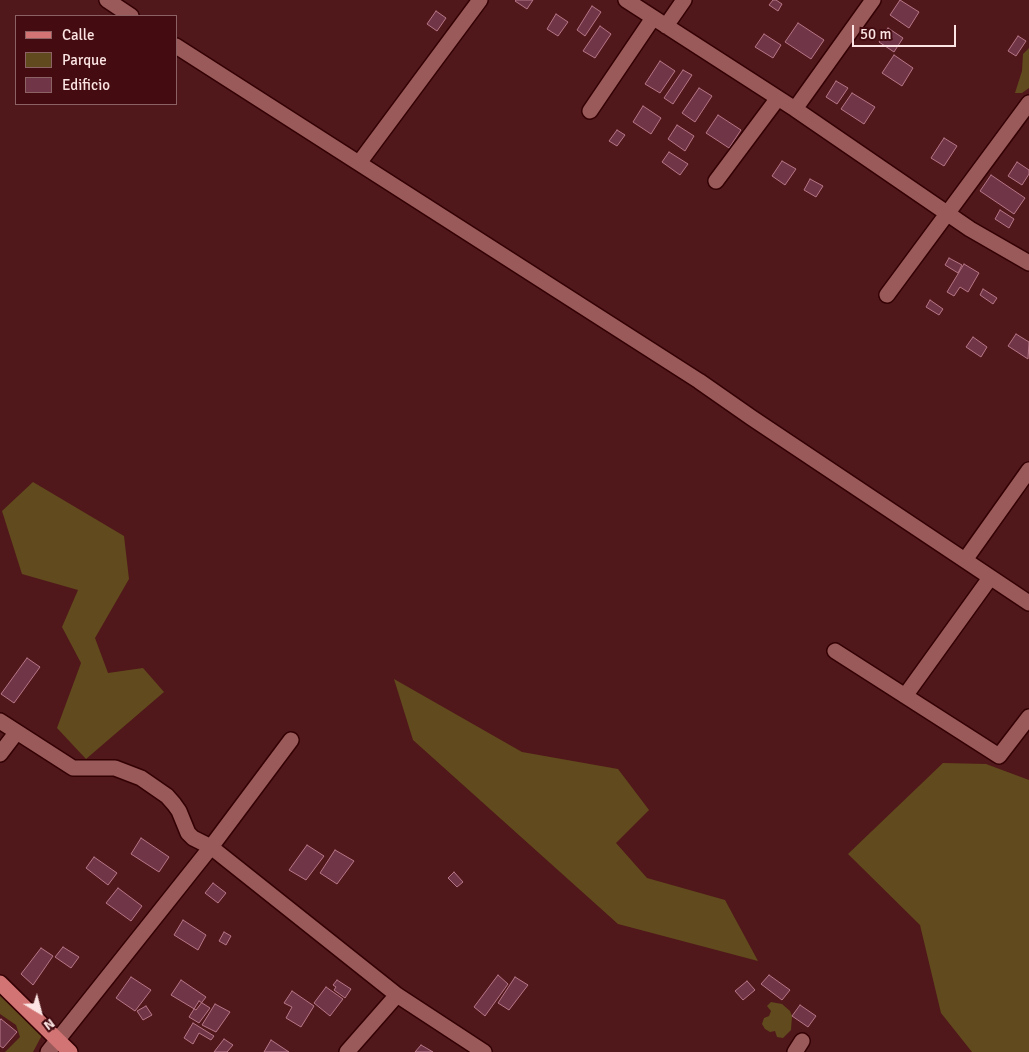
<!DOCTYPE html>
<html>
<head>
<meta charset="utf-8">
<style>
  body { margin:0 }
  #map { position:relative; width:1029px; height:1052px; overflow:hidden; background:#50181a; font-family:Signika,sans-serif }
  canvas { display:block }
  .legend { position:absolute; left:15px; top:15px; width:162px; height:90px; box-sizing:border-box; background:#440c11; border:1px solid #8d6265; margin:0; padding:6px 9px; list-style:none; font-size:15px; color:#fbe4e3 }
  .legend li { display:flex; align-items:center; gap:10px; height:25px }
  .legend b { width:25px; border:1px solid #8d6265 }
  .north { position:absolute; left:15px; top:987px; width:50px; height:50px; -webkit-text-stroke:4px #440c11; paint-order:stroke; rotate:143deg; font-size:14px; font-weight:700; line-height:20px; text-align:center; color:#fbe4e3 }
  .north::after { content:''; display:block; margin:auto; width:18px; height:22px; background:#fbe4e3; clip-path:polygon(50% 0,100% 100%,50% 72%,0 100%) }
  .scale { position:absolute; left:852px; top:25px; width:104px; height:22px; box-sizing:border-box; border:2px solid #fbe4e3; border-top:0; padding-left:6px; font-size:15px; line-height:18px; white-space:nowrap; color:#fbe4e3; -webkit-text-stroke:4px #440c11; paint-order:stroke }
</style>
</head>
<body>
<div id="map">
<canvas width="1029" height="1052"></canvas>
<ul class="legend">
<li><b style="height:6px;background:#d17473"></b>Calle</li>
<li><b style="height:14px;background:#614a1e"></b>Parque</li>
<li><b style="height:14px;background:#703648"></b>Edificio</li>
</ul>
<div class="north">N</div>
<div class="scale">50 m</div>
</div>
<script>
const context = document.querySelector('canvas').getContext('2d');
context.lineJoin = 'round';
function paint(path, color) { context.fillStyle = color; context.fill(path, 'evenodd'); }
const poly = rows => new Path2D(rows.map(r => 'M' + r).join(''));
function stroke(path, color, width, dash) { context.strokeStyle = color; context.lineWidth = width; context.lineCap = dash ? 'butt' : 'round'; context.setLineDash(dash || []); context.stroke(path); }
const green = poly([
  [1029,48,1029,88,1022,93,1015,93,1022,71,1023,54],
  [33,482,124,536,129,579,95,638,108,673,143,668,164,692,86,759,57,728,81,663,62,627,78,590,22,574,2,511],
  [394,679,522,752,618,769,649,810,616,843,647,878,725,900,758,961,618,924,413,740],
  [943,763,986,764,1029,780,1029,1052,972,1052,941,1013,920,925,848,854],
  [0,990,42,1035,33,1052,5,1052,20,1037,16,1025,0,1014],
  [771,1002,782,1004,790,1011,792,1016,791,1030,783,1038,777,1037,775,1031,770,1032,765,1029,762,1024,764,1018,769,1016,771,1011,767,1006]
]);
const building = poly([
  [516,0,533,0,527,9,515,1,516,0],
  [773,0,776,0,782,4,778,11,769,5,773,0],
  [900,0,919,12,909,28,890,15,900,0],
  [592,6,601,12,585,36,577,30,592,6],
  [436,11,446,18,437,31,427,24,436,11],
  [556,14,568,22,558,36,547,29,556,14],
  [798,23,824,40,811,59,785,42,798,23],
  [600,26,611,34,595,58,583,51,600,26],
  [888,28,903,38,894,52,879,42,888,28],
  [764,34,781,45,773,58,755,47,764,34],
  [1018,36,1026,41,1016,56,1008,51,1018,36],
  [894,55,913,68,902,86,882,73,894,55],
  [660,61,675,71,660,93,645,84,660,61],
  [683,70,692,75,673,104,664,98,683,70],
  [836,81,848,88,837,104,826,97,836,81],
  [699,88,712,96,695,122,682,113,699,88],
  [852,93,875,107,864,124,841,109,852,93],
  [643,106,661,118,651,134,633,122,643,106],
  [718,115,741,130,729,148,706,133,718,115],
  [677,125,694,136,685,151,668,139,677,125],
  [617,130,625,135,617,146,609,141,617,130],
  [944,138,957,146,944,166,931,158,944,138],
  [669,152,688,164,680,175,662,162,669,152],
  [782,161,796,169,785,185,772,176,782,161],
  [1017,162,1029,170,1029,174,1022,185,1008,176,1017,162],
  [991,175,1025,198,1014,214,980,191,991,175],
  [810,179,823,186,816,197,804,190,810,179],
  [1000,210,1014,219,1009,228,995,219,1000,210],
  [949,258,962,265,958,273,945,265,949,258],
  [964,264,979,273,968,292,960,287,954,296,947,292,964,264],
  [983,289,997,298,993,304,980,295,983,289],
  [930,300,943,309,939,315,926,307,930,300],
  [1016,334,1029,342,1028,359,1008,346,1016,334],
  [973,337,987,347,981,357,966,347,973,337],
  [27,658,40,667,14,703,1,694,27,658],
  [141,838,169,857,159,872,131,854,141,838],
  [307,845,324,856,306,880,289,870,307,845],
  [335,850,354,861,337,884,320,873,335,850],
  [94,857,117,873,108,885,86,868,94,857],
  [454,872,463,882,457,887,448,878,454,872],
  [213,883,226,893,218,903,205,893,213,883],
  [118,888,142,906,131,921,106,903,118,888],
  [183,920,206,935,198,950,174,935,183,920],
  [224,932,231,936,226,945,219,941,224,932],
  [63,947,79,957,71,968,55,957,63,947],
  [41,948,53,956,33,985,21,974,41,948],
  [498,975,508,984,485,1016,474,1007,498,975],
  [769,975,790,990,782,1000,761,984,769,975],
  [131,977,151,990,135,1011,116,998,131,977],
  [515,977,528,985,509,1010,498,1003,515,977],
  [181,980,206,997,196,1010,171,995,181,980],
  [337,980,351,989,345,998,334,990,336,987,333,985,337,980],
  [747,981,755,990,743,1000,735,991,747,981],
  [326,987,343,999,330,1016,314,1003,326,987],
  [292,991,314,1006,301,1027,286,1018,292,1007,284,1003,292,991],
  [199,1001,210,1008,199,1023,189,1017,199,1001],
  [215,1004,230,1012,216,1032,202,1025,215,1004],
  [800,1005,816,1016,808,1027,792,1016,800,1005],
  [146,1006,152,1015,143,1020,137,1011,146,1006],
  [1,1019,17,1032,3,1048,0,1046,0,1020,1,1019],
  [193,1023,214,1036,211,1040,199,1033,193,1044,184,1038,193,1023],
  [224,1039,233,1045,227,1052,214,1052,224,1039],
  [271,1040,289,1052,264,1052,271,1040],
  [421,1045,433,1052,415,1052,421,1045]
]);
const minor = poly([
  [107,0,131,16],
  [626,0,795,109,970,229,1029,263],
  [666,26,684,0],
  [176,46,699,381,752,418,1029,603],
  [795,109,873,0],
  [590,111,653,18],
  [359,163,480,0],
  [716,181,778,98],
  [887,295,1029,103],
  [965,560,1029,470],
  [835,651,999,756,1029,717],
  [905,696,990,578],
  [0,721,73,768,115,768,141,778,167,796,174,804,179,811,188,833,193,838,211,847,397,995,484,1052],
  [0,754,16,733],
  [48,1052,211,847,291,740],
  [347,1052,397,995],
  [795,1052,802,1041]
]);
const major = poly([
  [0,983,70,1052]
]);
paint(green, '#614a1e');
paint(building, '#703648');
stroke(building, '#b67688', 1);
stroke(minor, '#330004', 18);
stroke(major, '#330004', 18);
stroke(minor, '#9a5a59', 15);
stroke(major, '#d17473', 15);
</script>
</body>
</html>
